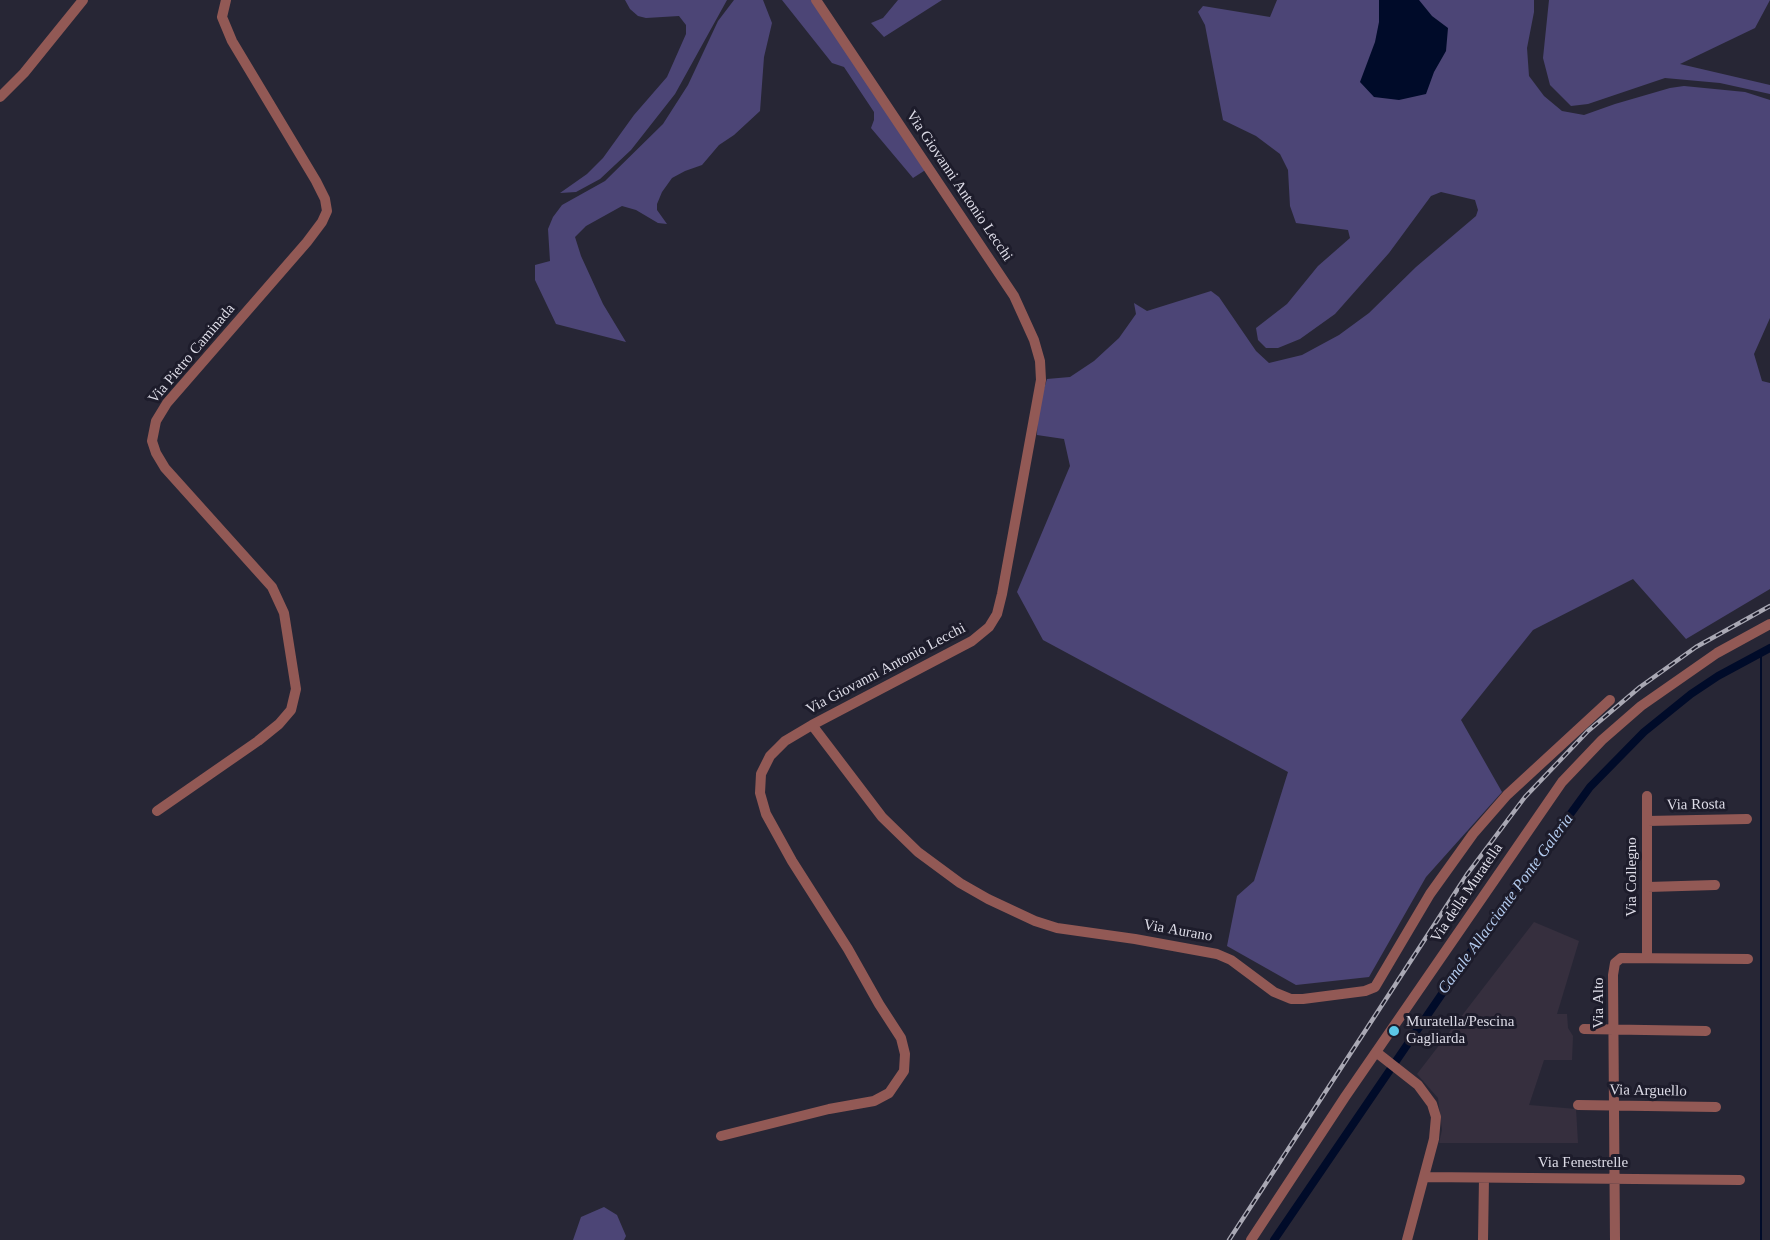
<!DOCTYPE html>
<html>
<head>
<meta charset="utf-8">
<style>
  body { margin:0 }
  canvas { display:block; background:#272635 }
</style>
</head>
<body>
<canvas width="1770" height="1240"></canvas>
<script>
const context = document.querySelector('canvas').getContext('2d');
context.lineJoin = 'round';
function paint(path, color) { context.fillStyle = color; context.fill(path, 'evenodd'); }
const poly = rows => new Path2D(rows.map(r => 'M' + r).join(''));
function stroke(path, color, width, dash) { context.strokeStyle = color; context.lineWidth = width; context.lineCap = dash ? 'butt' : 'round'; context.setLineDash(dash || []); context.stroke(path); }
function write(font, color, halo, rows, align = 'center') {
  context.font = font + ' "Times New Roman",serif'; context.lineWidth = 6; context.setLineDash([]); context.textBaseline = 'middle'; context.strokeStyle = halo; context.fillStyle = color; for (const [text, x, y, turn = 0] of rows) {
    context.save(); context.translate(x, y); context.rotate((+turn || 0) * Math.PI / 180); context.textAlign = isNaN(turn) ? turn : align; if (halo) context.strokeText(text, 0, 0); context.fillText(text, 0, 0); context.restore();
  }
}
const industrial = poly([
  [1534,922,1579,941,1557,1014,1567,1014,1568,1028,1573,1036,1572,1060,1544,1060,1529,1105,1576,1109,1578,1143,1439,1143,1442,1130,1438,1098,1417,1074]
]);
const green = poly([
  [625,0,727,0,675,94,631,150,600,179,576,192,560,193,587,174,603,158,634,115,667,77,686,34,686,25,679,16,646,18,638,16,630,9],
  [734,0,763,0,772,23,764,57,760,111,734,135,719,145,702,165,685,171,672,178,662,192,657,204,657,210,667,224,658,223,636,210,622,206,586,226,575,237,581,256,603,304,626,342,556,324,535,280,535,265,550,261,548,229,553,217,562,205,605,181,663,124,688,85,718,21],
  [782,0,813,0,927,169,913,178,871,128,874,120,874,112,844,67,832,63],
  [898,0,942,0,884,37,871,23,883,18],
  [1277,0,1534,0,1534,12,1527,48,1529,76,1544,96,1562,111,1584,115,1615,104,1670,88,1684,86,1745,92,1770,100,1770,318,1754,354,1762,381,1770,383,1770,589,1686,639,1633,579,1533,630,1461,720,1502,792,1426,877,1369,977,1296,985,1227,946,1237,896,1254,881,1288,772,1043,640,1017,592,1070,466,1064,439,1037,435,1038,408,1047,379,1070,377,1094,361,1119,338,1136,314,1134,303,1147,311,1211,291,1219,297,1256,351,1269,363,1302,355,1339,335,1369,313,1416,267,1476,216,1478,210,1475,200,1441,192,1431,196,1389,253,1335,314,1300,339,1278,348,1266,348,1258,340,1256,328,1287,304,1318,266,1350,238,1348,230,1296,223,1290,206,1288,170,1280,154,1256,136,1223,120,1205,25,1198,12,1203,6,1270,17],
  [1549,0,1770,0,1755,28,1680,64,1770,85,1770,94,1720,83,1665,78,1588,104,1571,106,1550,85,1543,58],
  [604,1207,617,1215,626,1236,624,1240,573,1240,581,1217]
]);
const water = poly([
  [1379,0,1419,0,1432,16,1448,28,1446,51,1434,72,1426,94,1399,100,1374,97,1360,82,1375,42,1379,22]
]);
const stream = poly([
  [1761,1240,1761,652]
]);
const canal = poly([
  [1274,1240,1480,938,1590,787,1644,732,1691,694,1718,676,1770,648]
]);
const minor = poly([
  [0,97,24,73,83,0],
  [812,725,882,817,918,852,960,883,988,899,1035,921,1057,928,1135,939,1217,954,1231,960,1274,992,1291,999,1303,999,1365,991,1375,987,1430,894,1473,834,1507,795,1610,700],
  [1647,796,1647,958],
  [157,811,258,741,279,724,291,710,296,689,284,613,272,587,165,468,156,453,152,441,156,421,167,403,307,242,322,222,327,211,325,199,316,181,232,41,222,17,226,0],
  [1647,821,1747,819],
  [1648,887,1715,885],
  [1584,1029,1706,1031],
  [1376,1052,1418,1085,1432,1104,1436,1117,1434,1139,1407,1240],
  [1578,1105,1716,1107],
  [721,1136,829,1109,874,1101,889,1093,904,1071,905,1054,901,1038,879,1004,848,949,792,861,766,814,760,793,761,774,770,756,785,741,812,725,972,641,989,627,997,614,1002,594,1041,380,1040,361,1034,340,1014,296,816,0],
  [1425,1177,1740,1180],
  [1251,1240,1345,1097,1562,782,1602,740,1641,706,1717,653,1770,624],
  [1483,1240,1484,1178],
  [1615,1240,1613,975,1615,963,1621,958,1748,959]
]);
const rail = poly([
  [1229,1240,1468,873,1525,797,1588,731,1640,687,1696,647,1770,606]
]);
const markers = [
  [1394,1031,6,"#5cc7e7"]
];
const streetNames = [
  ["Via Giovanni Antonio Lecchi",959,186,56],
  ["Via Pietro Caminada",192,354,-50],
  ["Via Giovanni Antonio Lecchi",886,669,-28],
  ["Via Rosta",1696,805,-1],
  ["Via Collegno",1632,877,-90],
  ["Via della Muratella",1467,893,-56],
  ["Via Aurano",1178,931,10],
  ["Via Alto",1599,1003,-90],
  ["Via Arguello",1648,1091,1],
  ["Via Fenestrelle",1583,1163]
];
const poiNames = [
  ["Muratella/Pescina",1406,1022],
  ["Gagliarda",1406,1039]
];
const waterNames = [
  ["Canale Allacciante Ponte Galeria",1506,904,-54]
];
paint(industrial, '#362f3e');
paint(green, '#4c4576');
paint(water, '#000b29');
stroke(stream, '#000b29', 2);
stroke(canal, '#000b29', 8);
stroke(minor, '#925955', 10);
stroke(rail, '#a9a8b4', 4.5);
stroke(rail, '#1d1c2b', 2, [7]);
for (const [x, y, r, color] of markers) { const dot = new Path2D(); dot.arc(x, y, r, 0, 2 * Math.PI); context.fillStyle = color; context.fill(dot); stroke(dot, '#1d1c2b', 2); }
write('15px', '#dddce7', '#1d1c2b', streetNames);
write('15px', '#dddce7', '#1d1c2b', poiNames, 'left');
write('italic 16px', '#b4ccf0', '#1d1c2b', waterNames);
</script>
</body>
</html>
